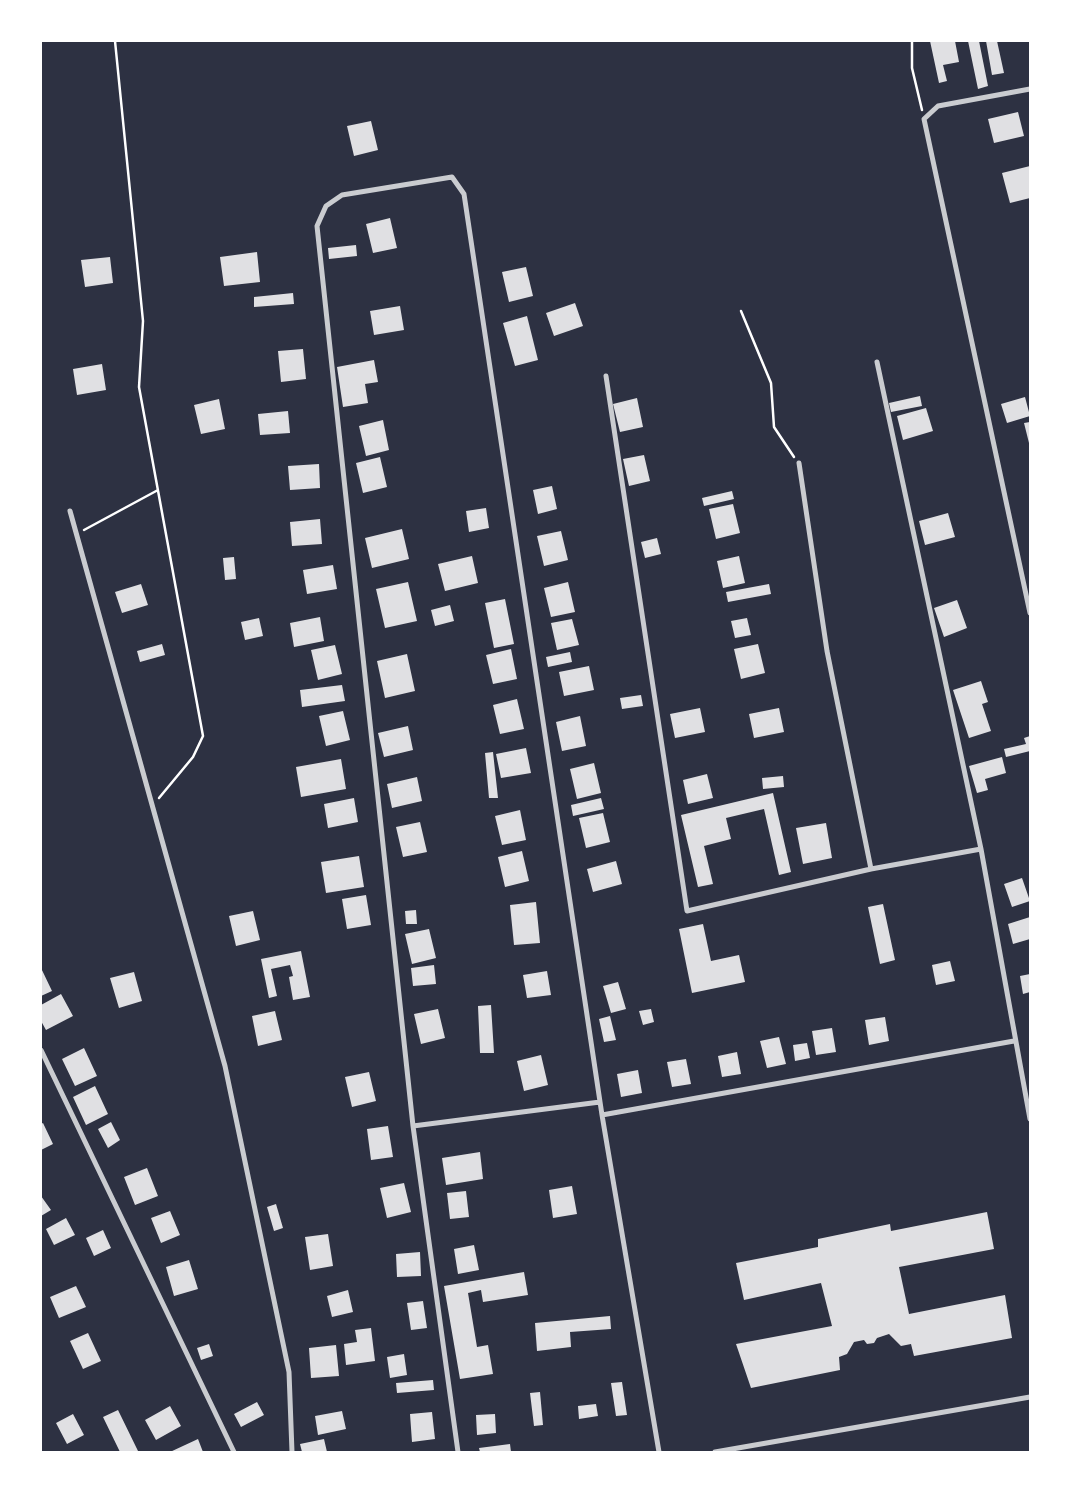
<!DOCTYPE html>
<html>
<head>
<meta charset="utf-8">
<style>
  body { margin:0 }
  #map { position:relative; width:1071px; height:1493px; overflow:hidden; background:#2d3142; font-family:Barlow,sans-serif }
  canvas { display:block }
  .frame { position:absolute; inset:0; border:42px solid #fff; pointer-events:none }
</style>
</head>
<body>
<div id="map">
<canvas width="1071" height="1493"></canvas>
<div class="frame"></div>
</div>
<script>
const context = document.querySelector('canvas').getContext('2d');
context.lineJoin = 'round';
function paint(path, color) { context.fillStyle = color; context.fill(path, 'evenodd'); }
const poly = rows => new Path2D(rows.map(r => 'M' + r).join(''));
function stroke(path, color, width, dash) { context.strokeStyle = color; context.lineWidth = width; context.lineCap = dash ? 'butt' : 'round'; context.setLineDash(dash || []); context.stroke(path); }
const building = poly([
  [930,41,955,41,959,62,943,65,947,81,939,83],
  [968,41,979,41,988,86,978,89],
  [986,41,997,41,1004,73,992,75],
  [1018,112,1024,136,994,143,988,119],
  [371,121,378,150,354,156,347,126],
  [1030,166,1030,198,1010,203,1002,173],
  [390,218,397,248,373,253,366,224],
  [356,245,357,256,329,259,328,248],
  [257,252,260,282,224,286,220,257],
  [110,257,113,283,85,287,81,260],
  [526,267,533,296,509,302,502,272],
  [293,293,294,304,254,307,254,297],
  [575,303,583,326,554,336,546,313],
  [400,306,404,330,374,335,370,311],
  [527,316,538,360,515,366,503,323],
  [303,349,306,379,281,382,278,351],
  [374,360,378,382,365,384,368,403,343,407,337,367],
  [102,364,106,390,77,395,73,369],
  [920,396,922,406,891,412,889,403],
  [1025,397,1030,416,1007,423,1001,404],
  [637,398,643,427,620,432,613,404],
  [219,399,225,429,201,434,194,405],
  [926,408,933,431,903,440,897,416],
  [288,411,290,433,260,435,258,414],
  [383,420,389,450,366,456,359,426],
  [1030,422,1030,443,1029,443,1024,423],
  [644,455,650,481,629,486,623,459],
  [380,457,387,487,363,493,356,463],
  [319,464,320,488,290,490,288,466],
  [552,486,557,509,538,514,533,490],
  [732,491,734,499,704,506,702,498],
  [733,504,740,533,716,539,709,509],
  [486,508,489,528,469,532,466,511],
  [948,513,955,537,925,545,919,521],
  [320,519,322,544,292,546,290,522],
  [402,529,409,559,372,568,365,538],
  [561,531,568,560,544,566,537,536],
  [657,538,661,554,645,558,641,542],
  [472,556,478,583,445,591,438,564],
  [739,556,745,583,723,588,717,561],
  [234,557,236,579,225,580,223,558],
  [333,565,337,589,307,594,303,570],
  [408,582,417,621,385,628,376,589],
  [568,582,575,612,551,617,544,588],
  [141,584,148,605,122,613,115,592],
  [769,584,771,594,728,602,726,592],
  [505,599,514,644,494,648,485,603],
  [957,600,967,628,944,637,934,608],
  [450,605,454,621,435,626,431,610],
  [320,617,324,641,294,647,290,623],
  [259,618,263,636,245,640,241,622],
  [747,618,751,635,735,638,731,621],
  [572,619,579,645,557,650,551,623],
  [162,644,165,655,140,662,137,651],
  [758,644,765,673,741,679,734,649],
  [335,645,342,674,318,680,311,650],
  [511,649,517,679,493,684,486,655],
  [570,652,572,662,548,667,546,657],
  [407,654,415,691,385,698,377,661],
  [589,666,594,690,564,696,559,672],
  [981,681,988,702,982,704,991,731,969,738,953,690],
  [342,685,345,701,302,707,300,690],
  [641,695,643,706,622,709,620,698],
  [517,699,524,729,500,734,493,705],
  [700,708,705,732,675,738,670,714],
  [779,708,784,732,754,738,749,714],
  [343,711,350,740,326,746,319,716],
  [580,716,586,746,562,751,556,722],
  [408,726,413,750,384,757,378,733],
  [1030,736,1030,751,1006,757,1004,749,1026,744,1024,738],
  [526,748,531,773,501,778,496,754],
  [493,752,498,798,489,798,485,753],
  [1002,757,1006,773,985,779,988,790,977,793,969,766],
  [341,759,346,789,301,797,296,767],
  [594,763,601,793,577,799,570,769],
  [707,774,713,798,688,804,683,780],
  [783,776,784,787,763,789,762,778],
  [417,777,422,801,392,808,387,784],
  [773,793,791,872,779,875,764,809,726,818,731,839,704,846,713,884,698,887,681,815],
  [354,798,358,822,328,828,324,804],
  [601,798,604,809,573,816,571,805],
  [520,810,526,840,502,845,495,816],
  [603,813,610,842,586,848,579,818],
  [420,822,427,852,403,857,396,827],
  [826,823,832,858,803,864,796,828],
  [522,851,529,881,505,887,498,857],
  [359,856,364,887,326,893,321,862],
  [616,861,622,884,593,892,587,869],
  [1022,878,1030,901,1012,907,1004,884],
  [366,895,371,925,347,929,342,899],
  [536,902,540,943,514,945,510,905],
  [883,904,895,960,880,964,868,907],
  [416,910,417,924,406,924,405,911],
  [253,911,260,940,236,946,229,916],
  [1030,917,1030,939,1013,944,1008,924],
  [703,924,711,961,739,955,745,982,692,993,679,929],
  [429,929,436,958,412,964,405,934],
  [301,951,310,997,293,1000,289,977,293,976,290,965,271,969,277,996,269,998,261,959],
  [950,961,955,981,936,985,932,965],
  [434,965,436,984,413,986,411,968],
  [41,968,52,991,41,996],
  [547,971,551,995,527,998,523,975],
  [134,972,142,1001,119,1008,110,978],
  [1030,974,1030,992,1023,994,1020,976],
  [618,982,626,1009,611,1013,603,986],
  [61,994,73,1016,46,1030,41,1021,41,1005],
  [491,1005,494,1053,480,1053,478,1006],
  [438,1009,445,1038,421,1044,414,1014],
  [651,1009,654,1022,643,1025,639,1011],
  [275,1011,282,1040,258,1046,252,1016],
  [610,1016,616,1040,604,1042,599,1019],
  [885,1017,889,1041,869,1045,865,1020],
  [832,1028,836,1052,816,1055,812,1031],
  [779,1037,786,1064,767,1068,760,1041],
  [807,1043,810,1058,795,1061,793,1045],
  [84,1048,97,1076,75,1086,62,1059],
  [737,1052,741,1074,722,1077,718,1056],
  [541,1055,548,1085,524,1091,517,1061],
  [686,1059,691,1084,672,1087,667,1062],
  [638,1070,642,1093,621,1097,617,1074],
  [369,1072,376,1101,352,1107,345,1077],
  [95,1086,108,1114,86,1125,73,1097],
  [111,1122,120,1140,108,1148,98,1129],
  [43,1123,53,1144,41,1150,41,1124],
  [388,1126,393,1157,371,1160,367,1129],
  [480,1152,483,1179,446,1185,442,1158],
  [147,1168,158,1196,135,1205,124,1177],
  [404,1183,411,1212,387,1218,380,1188],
  [572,1186,577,1214,553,1218,549,1190],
  [466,1191,469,1217,450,1219,447,1193],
  [41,1196,51,1210,41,1216],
  [276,1204,283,1228,274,1231,267,1207],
  [170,1211,180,1235,161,1243,151,1218],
  [987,1212,994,1249,899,1267,909,1314,1005,1295,1012,1338,914,1356,911,1344,901,1346,889,1334,877,1338,874,1343,867,1344,864,1340,854,1342,847,1354,839,1357,840,1370,751,1388,736,1344,832,1326,821,1283,744,1300,736,1263,818,1247,818,1239,890,1224,891,1231],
  [66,1218,75,1235,54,1245,46,1229],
  [103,1230,111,1248,94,1256,86,1238],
  [328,1234,333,1266,310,1270,305,1237],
  [474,1245,479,1270,458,1274,454,1249],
  [420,1252,421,1276,397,1277,396,1254],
  [189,1260,198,1289,174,1296,166,1267],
  [524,1272,528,1295,483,1302,481,1290,468,1293,477,1347,488,1345,493,1374,460,1379,444,1286],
  [76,1286,86,1307,59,1318,50,1297],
  [348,1290,353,1312,332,1317,327,1296],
  [423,1301,427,1328,411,1330,407,1303],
  [610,1316,611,1329,570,1332,571,1347,537,1351,535,1323],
  [371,1328,375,1361,346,1365,344,1344,357,1342,355,1330],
  [88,1333,101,1361,83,1369,70,1341],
  [209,1344,213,1356,201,1360,197,1348],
  [336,1345,339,1376,311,1378,309,1348],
  [404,1354,407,1375,390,1378,387,1357],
  [433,1380,434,1390,397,1393,396,1383],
  [622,1382,627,1415,616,1416,611,1383],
  [540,1392,543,1425,534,1426,530,1393],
  [257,1402,264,1415,241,1427,234,1414],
  [596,1404,598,1416,579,1419,578,1406],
  [170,1406,181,1426,156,1440,145,1420],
  [118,1410,138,1451,136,1452,120,1452,103,1417],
  [342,1411,346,1429,318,1435,315,1416],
  [432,1412,435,1439,412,1442,410,1414],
  [73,1414,84,1435,67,1444,56,1423],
  [495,1414,496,1433,477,1435,476,1415],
  [198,1439,203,1452,170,1452],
  [324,1439,327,1452,302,1452,300,1444],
  [510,1444,511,1452,480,1452,479,1448]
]);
const path = poly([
  [115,41,143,321,139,387,203,736,193,757,159,798],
  [912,41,912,68,922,110],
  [741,311,771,383,774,427,794,457],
  [84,530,158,490]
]);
const minor = poly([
  [1030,89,938,106,924,119,1030,613],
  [877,362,981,849,1030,1119],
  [606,376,687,911,871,869,981,849],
  [799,463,827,651,871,869],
  [70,511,225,1066,289,1372,292,1452],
  [41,1050,234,1452],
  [602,1115,1014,1041],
  [413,1126,600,1102],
  [458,1452,413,1126,317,226,326,206,342,195,452,177,464,194,602,1115,659,1452],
  [715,1452,1030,1397]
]);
paint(building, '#e0e0e3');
stroke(path, '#fff', 2.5);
stroke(minor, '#caccd0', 5);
</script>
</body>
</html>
